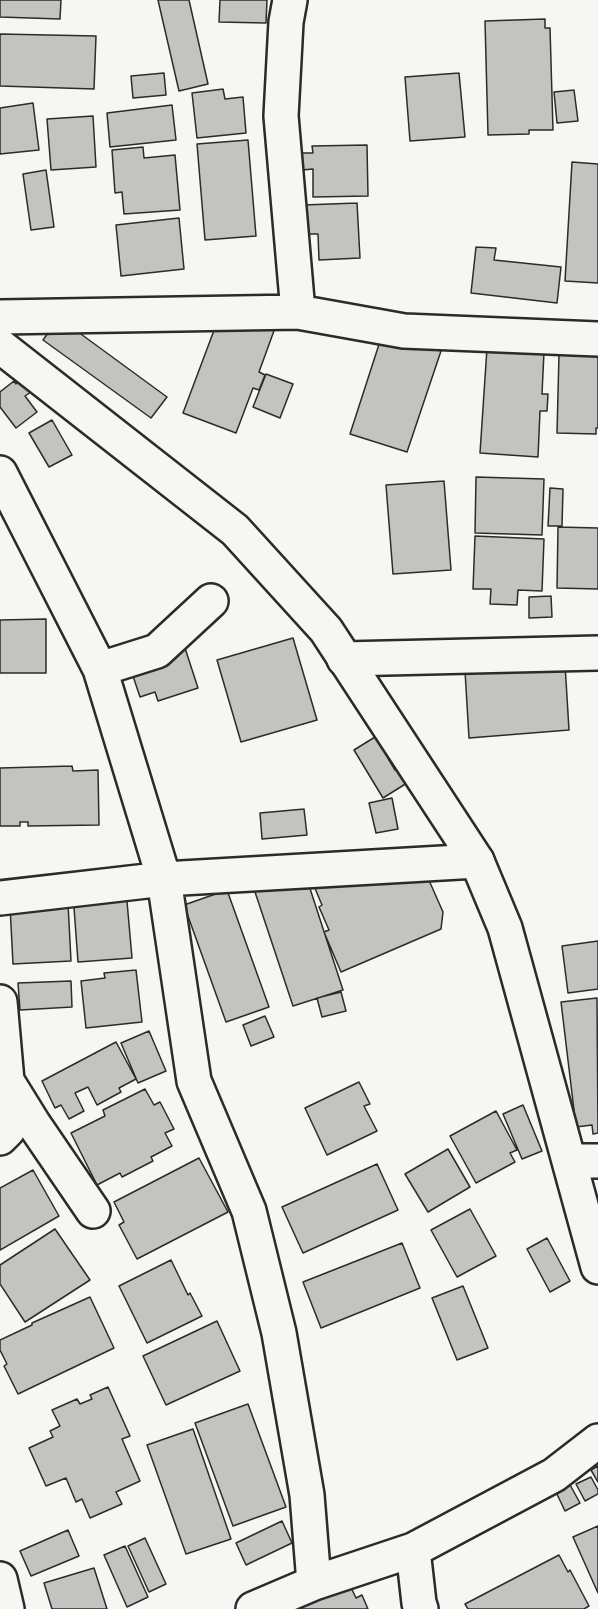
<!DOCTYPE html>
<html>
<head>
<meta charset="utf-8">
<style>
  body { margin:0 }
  canvas { display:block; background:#f6f6f2 }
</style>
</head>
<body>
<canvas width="598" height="1609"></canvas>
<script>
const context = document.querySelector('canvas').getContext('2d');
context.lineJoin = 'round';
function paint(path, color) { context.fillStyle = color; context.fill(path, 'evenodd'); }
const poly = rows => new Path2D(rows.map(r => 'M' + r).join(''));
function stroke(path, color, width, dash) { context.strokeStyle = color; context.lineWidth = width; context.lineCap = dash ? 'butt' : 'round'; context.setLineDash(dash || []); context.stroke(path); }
const building = poly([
  [0,0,61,0,60,19,0,17,0,0],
  [158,0,189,0,208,84,179,91,158,0],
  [220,0,267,0,266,23,219,22,220,0],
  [545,19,545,28,550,28,553,130,529,130,529,134,488,135,485,21,545,19],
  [0,34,96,36,94,89,0,86,0,34],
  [164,73,166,95,133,98,131,76,164,73],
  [459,73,465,137,410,141,405,77,459,73],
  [223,89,225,99,243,97,246,133,197,138,192,93,223,89],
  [574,90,578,121,557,123,554,92,574,90],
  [33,103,39,150,0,154,0,108,33,103],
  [172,105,176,140,110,147,107,113,172,105],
  [93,116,96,167,51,170,47,119,93,116],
  [248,140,256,236,205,240,197,144,248,140],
  [367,145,368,196,313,197,313,169,302,170,302,153,313,153,312,146,367,145],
  [143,147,144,158,175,155,180,210,124,214,122,192,115,193,112,150,143,147],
  [572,162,598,164,598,283,565,281,572,162],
  [46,170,54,227,31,230,23,174,46,170],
  [357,203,360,258,319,260,318,234,304,234,303,205,357,203],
  [179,218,184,269,121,276,116,225,179,218],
  [476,247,496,248,494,260,561,267,557,303,471,293,476,247],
  [222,309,275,328,259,372,265,375,259,390,253,388,236,433,183,413,222,309],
  [59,318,167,397,151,418,43,340,59,318],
  [383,332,441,351,407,452,350,434,383,332],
  [487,348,544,352,542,394,548,394,547,411,540,411,538,457,480,453,487,348],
  [559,354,598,356,598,428,596,428,596,434,557,433,559,354],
  [266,374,293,384,280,418,253,407,266,374],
  [21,380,31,392,25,396,37,412,16,428,0,407,0,392,14,381,16,384,21,380],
  [52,420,72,455,49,467,29,433,52,420],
  [476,477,544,479,542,535,475,533,476,477],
  [444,481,451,570,393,574,386,485,444,481],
  [550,488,563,489,562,526,548,526,550,488],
  [558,527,598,528,598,589,557,588,558,527],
  [475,536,544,539,542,591,518,590,517,605,490,604,491,589,473,589,475,536],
  [551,596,552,617,529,618,529,597,551,596],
  [46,619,46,673,0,673,0,620,46,619],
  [293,638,317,720,241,742,217,660,293,638],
  [184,645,198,688,158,701,155,692,140,697,129,664,184,645],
  [565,664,569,730,469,738,465,671,565,664],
  [375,737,379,743,385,740,393,755,388,758,395,770,399,768,407,783,383,798,354,750,375,737],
  [72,766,73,771,98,770,99,825,28,826,28,822,20,822,20,826,0,826,0,768,72,766],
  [392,798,398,829,376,833,369,803,392,798],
  [304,809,307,835,262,839,260,813,304,809],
  [302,864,343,990,293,1006,251,880,302,864],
  [424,869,443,912,441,929,341,972,324,932,329,930,319,907,322,905,311,879,424,869],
  [126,890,132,958,78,962,73,894,126,890],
  [227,890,269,1007,226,1022,184,905,227,890],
  [68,903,71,961,13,964,10,906,68,903],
  [598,941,598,989,568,993,562,946,598,941],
  [136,970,142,1022,86,1028,81,981,105,978,104,973,136,970],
  [71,981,72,1007,20,1010,18,983,71,981],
  [341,992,346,1011,322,1017,317,998,341,992],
  [597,998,598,1133,593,1134,592,1125,576,1127,561,1002,597,998],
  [265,1016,274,1037,251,1046,243,1025,265,1016],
  [149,1031,166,1071,138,1083,121,1043,149,1031],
  [116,1042,136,1079,119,1088,121,1092,97,1105,88,1087,75,1093,84,1111,69,1119,61,1105,55,1108,42,1081,116,1042],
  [359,1082,370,1104,364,1106,377,1131,327,1155,305,1108,359,1082],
  [145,1089,154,1105,160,1102,174,1129,165,1133,172,1146,151,1157,153,1161,122,1177,120,1173,97,1185,71,1133,105,1116,103,1110,145,1089],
  [523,1105,542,1151,522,1159,503,1114,523,1105],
  [496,1111,517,1150,510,1153,515,1162,476,1183,450,1136,496,1111],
  [448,1149,470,1187,428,1212,405,1174,448,1149],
  [199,1158,228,1212,137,1259,119,1225,124,1222,114,1202,199,1158],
  [377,1164,398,1210,303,1253,282,1207,377,1164],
  [33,1170,59,1216,0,1250,0,1188,33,1170],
  [470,1209,496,1256,457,1277,431,1230,470,1209],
  [55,1229,90,1280,25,1322,0,1284,0,1265,55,1229],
  [547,1238,570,1281,550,1292,527,1249,547,1238],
  [402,1243,420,1288,321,1328,303,1282,402,1243],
  [171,1260,188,1295,190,1293,202,1316,147,1343,119,1286,171,1260],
  [463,1286,488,1348,457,1360,432,1298,463,1286],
  [90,1297,114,1348,18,1394,4,1366,7,1364,0,1350,0,1340,32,1325,32,1323,90,1297],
  [217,1321,240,1371,166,1405,143,1356,217,1321],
  [108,1387,130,1436,122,1439,140,1481,116,1492,122,1504,90,1518,82,1499,76,1502,66,1478,46,1486,29,1448,53,1437,50,1431,60,1426,52,1410,77,1399,80,1404,92,1399,90,1395,108,1387],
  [248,1404,286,1507,233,1526,195,1423,248,1404],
  [193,1429,231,1539,186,1554,147,1445,193,1429],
  [598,1466,598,1482,591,1470,598,1466],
  [591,1477,598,1490,598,1494,585,1501,576,1484,591,1477],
  [569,1483,580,1503,565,1511,555,1490,569,1483],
  [282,1521,292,1543,246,1565,236,1543,282,1521],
  [598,1526,598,1593,573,1537,598,1526],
  [68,1530,79,1556,31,1576,20,1551,68,1530],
  [145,1538,166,1584,149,1592,128,1546,145,1538],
  [125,1546,148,1597,127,1607,104,1555,125,1546],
  [559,1555,568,1572,570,1570,589,1606,584,1609,468,1609,465,1604,559,1555],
  [94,1568,107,1609,52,1609,44,1583,94,1568],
  [348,1581,356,1598,362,1595,368,1609,283,1609,348,1581]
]);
const street = poly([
  [290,0,286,22,281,116,298,312],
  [0,317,298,312,404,331,598,339],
  [0,473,100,669,164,879,194,1081,249,1211,279,1333,307,1495,314,1583],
  [344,659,598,653],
  [100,669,157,651,211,601],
  [0,898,164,879,477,861],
  [0,1002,7,1081,33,1123,93,1211],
  [0,1138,8,1130,7,1082],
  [570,1161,598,1161],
  [413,1550,419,1603,421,1609],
  [0,1579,7,1609],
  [253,1609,314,1583,413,1550,554,1475,598,1441]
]);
const secondary = poly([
  [0,346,235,530,326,630,477,861,505,928,598,1267]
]);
paint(building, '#c3c3c0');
stroke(building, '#2b2b2b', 1.5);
stroke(street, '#2b2b2b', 38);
stroke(secondary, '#2b2b2b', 38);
stroke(street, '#f6f6f2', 33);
stroke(secondary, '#f6f6f2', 33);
</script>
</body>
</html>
